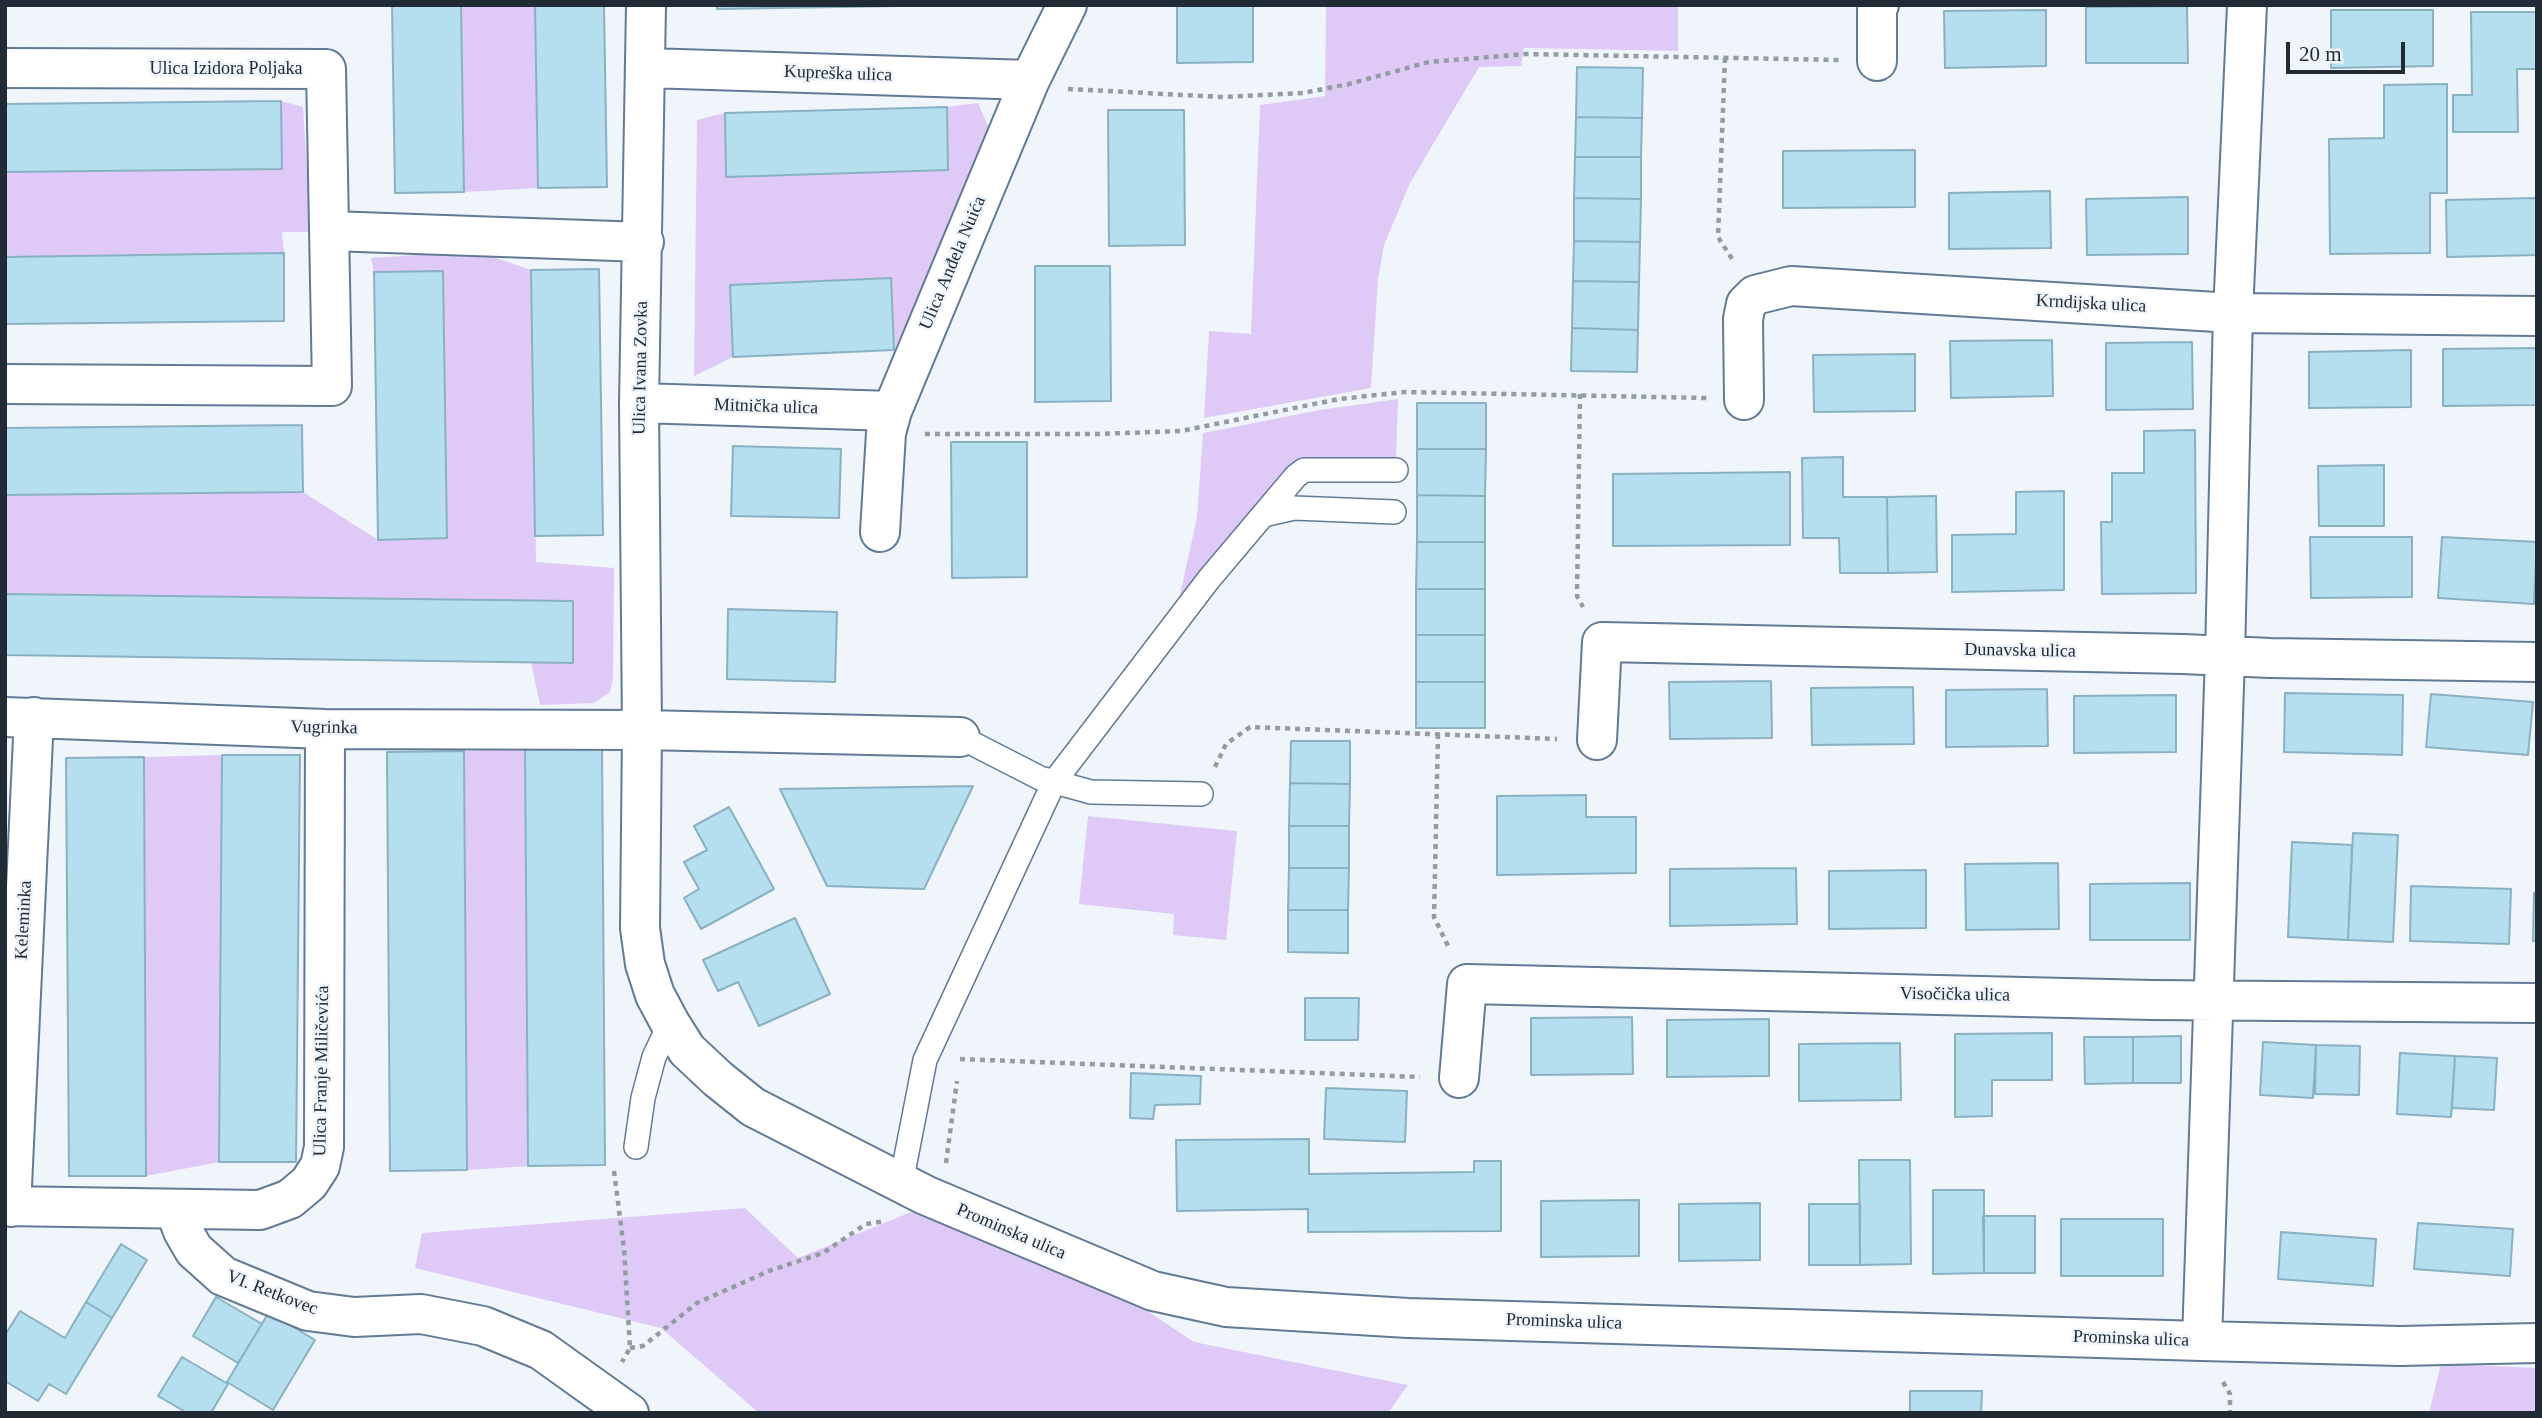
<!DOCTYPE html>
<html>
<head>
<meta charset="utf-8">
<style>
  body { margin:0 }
  #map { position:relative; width:2542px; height:1418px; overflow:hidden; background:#eff5fb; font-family:Georgia,serif }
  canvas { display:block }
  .frame { position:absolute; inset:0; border:7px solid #212b36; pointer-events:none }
  .scale { position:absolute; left:2286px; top:42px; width:119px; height:32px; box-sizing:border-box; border:4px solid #212b36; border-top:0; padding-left:9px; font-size:21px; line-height:24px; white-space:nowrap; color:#212b36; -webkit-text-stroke:5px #eff5fb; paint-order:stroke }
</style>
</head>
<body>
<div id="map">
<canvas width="2542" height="1418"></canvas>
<div class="frame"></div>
<div class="scale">20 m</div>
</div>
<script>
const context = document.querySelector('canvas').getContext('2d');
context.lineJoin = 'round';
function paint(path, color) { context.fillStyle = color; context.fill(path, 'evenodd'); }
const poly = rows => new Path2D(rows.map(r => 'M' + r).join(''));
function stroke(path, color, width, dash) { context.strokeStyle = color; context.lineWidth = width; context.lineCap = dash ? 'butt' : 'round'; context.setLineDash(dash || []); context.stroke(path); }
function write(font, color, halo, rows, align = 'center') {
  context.font = font + ' Georgia,serif'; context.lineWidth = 5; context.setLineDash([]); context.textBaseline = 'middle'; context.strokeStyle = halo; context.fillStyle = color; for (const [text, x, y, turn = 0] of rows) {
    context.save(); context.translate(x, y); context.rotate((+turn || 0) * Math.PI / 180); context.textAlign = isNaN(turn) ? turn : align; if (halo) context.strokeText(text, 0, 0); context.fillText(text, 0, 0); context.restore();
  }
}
const green = poly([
  [461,5,535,5,538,188,464,192],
  [1326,5,1678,5,1678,51,1524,48,1521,66,1479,67,1410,183,1384,245,1378,279,1371,388,1204,418,1209,331,1251,334,1260,105,1325,96],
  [281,101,303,107,311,232,282,232,284,253,5,257,5,172,282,168],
  [978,103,989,128,968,192,894,350,891,278,731,285,733,357,694,376,697,120,725,113,726,176,948,170,947,107],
  [476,251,531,270,536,562,614,568,613,679,610,692,594,703,540,705,531,662,572,662,573,601,5,594,5,495,303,492,378,540,446,538,443,272,374,272,371,258],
  [1398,399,1396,460,1299,463,1178,604,1197,517,1203,433,1320,410],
  [525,747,528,1166,467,1170,464,751],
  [222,755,219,1162,146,1176,144,757],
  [1088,816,1237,831,1226,940,1173,935,1174,914,1079,904],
  [745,1208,798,1258,911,1212,1095,1276,1194,1342,1408,1385,1388,1413,759,1413,661,1328,415,1268,422,1233],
  [2441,1364,2537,1368,2537,1413,2429,1413]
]);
const building = poly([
  [392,5,461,5,464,192,395,193,392,5],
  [535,5,604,5,607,187,538,188,535,5],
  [717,5,958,5,717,9,717,5],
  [1177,5,1253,5,1253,62,1177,63,1177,5],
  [2187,6,2188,63,2086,63,2086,7,2187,6],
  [2046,10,2046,66,1945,68,1944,11,2046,10],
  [2331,10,2433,10,2433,66,2331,68,2331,10],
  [2471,12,2537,12,2537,69,2517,69,2518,132,2453,132,2453,95,2472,95,2471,12],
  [1577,67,1643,68,1642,118,1576,117,1577,67],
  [2447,84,2447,193,2430,193,2430,253,2330,254,2329,139,2384,138,2384,85,2447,84],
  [281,101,282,169,5,172,5,104,281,101],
  [947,107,948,170,726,177,725,113,947,107],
  [1108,110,1184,110,1185,245,1109,246,1108,110],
  [1576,117,1642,118,1641,157,1575,157,1576,117],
  [1915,150,1915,207,1783,208,1783,151,1915,150],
  [1575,157,1641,157,1641,199,1574,198,1575,157],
  [2050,191,2051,248,1949,249,1949,193,2050,191],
  [2188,197,2188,254,2087,255,2086,199,2188,197],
  [1574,198,1641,199,1640,242,1574,241,1574,198],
  [2537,198,2537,255,2447,257,2446,200,2537,198],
  [1574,241,1640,242,1639,282,1573,281,1574,241],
  [284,253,284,321,5,324,5,257,284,253],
  [1035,266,1110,266,1111,401,1035,402,1035,266],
  [599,269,603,535,535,536,531,270,599,269],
  [443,271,447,538,378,540,374,272,443,271],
  [891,278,894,350,733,357,730,285,891,278],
  [1573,281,1639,282,1638,330,1572,328,1573,281],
  [1572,328,1638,330,1637,372,1571,371,1572,328],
  [2052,340,2053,396,1951,398,1950,341,2052,340],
  [2192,342,2193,409,2106,410,2106,343,2192,342],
  [2537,348,2537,405,2443,406,2443,349,2537,348],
  [2411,350,2411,407,2309,408,2309,352,2411,350],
  [1915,354,1915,411,1814,412,1813,355,1915,354],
  [1417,403,1486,403,1486,449,1417,449,1417,403],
  [302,425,303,492,5,495,5,428,302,425],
  [2195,430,2196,593,2102,594,2101,522,2112,522,2112,473,2144,473,2144,431,2195,430],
  [951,442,1027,442,1027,577,952,578,951,442],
  [733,446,841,449,839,518,731,516,733,446],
  [1417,449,1486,449,1485,496,1417,495,1417,449],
  [1843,457,1843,497,1887,497,1888,573,1840,573,1839,538,1803,538,1802,458,1843,457],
  [2384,465,2384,526,2319,526,2318,466,2384,465],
  [1790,472,1790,545,1613,546,1613,474,1790,472],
  [2064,491,2064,590,1952,592,1952,535,2016,534,2016,492,2064,491],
  [1417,495,1485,496,1485,542,1417,542,1417,495],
  [1936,496,1937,572,1888,573,1887,497,1936,496],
  [2310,537,2412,537,2412,597,2311,598,2310,537],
  [2442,537,2537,542,2534,604,2438,598,2442,537],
  [1417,542,1485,542,1485,589,1416,589,1417,542],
  [1416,589,1485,589,1485,635,1416,635,1416,589],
  [5,594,573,601,573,663,5,655,5,594],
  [728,609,837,612,835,682,727,679,728,609],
  [1416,635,1485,635,1485,682,1416,682,1416,635],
  [1771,681,1772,738,1670,739,1669,682,1771,681],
  [1416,682,1485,682,1485,728,1416,728,1416,682],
  [1913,687,1914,744,1812,745,1811,688,1913,687],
  [2047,689,2048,746,1946,747,1946,690,2047,689],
  [2285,693,2403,695,2402,755,2284,752,2285,693],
  [2431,694,2533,702,2528,755,2426,747,2431,694],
  [2176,695,2176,752,2074,753,2074,696,2176,695],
  [1291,741,1350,741,1350,784,1290,783,1291,741],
  [602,746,605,1165,528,1166,525,747,602,746],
  [464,751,467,1170,390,1171,387,752,464,751],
  [222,755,300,755,296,1162,219,1162,222,755],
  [144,757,146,1176,69,1176,66,758,144,757],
  [1290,783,1350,784,1349,826,1289,826,1290,783],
  [973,786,924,889,827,886,780,789,973,786],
  [1586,795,1586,817,1636,817,1636,873,1497,875,1497,796,1586,795],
  [729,807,774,889,701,929,684,898,699,889,684,862,707,850,694,826,729,807],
  [1289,826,1349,826,1349,868,1289,868,1289,826],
  [2353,833,2398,835,2393,942,2348,940,2353,833],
  [2292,842,2352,845,2348,940,2288,937,2292,842],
  [2058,863,2059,929,1966,930,1965,864,2058,863],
  [1289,868,1349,868,1348,910,1288,910,1289,868],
  [1796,868,1797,924,1670,926,1670,869,1796,868],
  [1926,870,1926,928,1829,929,1829,871,1926,870],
  [2190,883,2190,940,2090,940,2090,884,2190,883],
  [2411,886,2511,889,2509,944,2410,941,2411,886],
  [2534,893,2537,893,2537,941,2533,941,2534,893],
  [1288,910,1348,910,1348,953,1288,952,1288,910],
  [795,918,830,994,759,1026,738,982,718,991,703,960,795,918],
  [1305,998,1359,998,1358,1040,1305,1040,1305,998],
  [1632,1017,1633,1074,1531,1075,1531,1018,1632,1017],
  [1769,1019,1769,1076,1667,1077,1667,1020,1769,1019],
  [2052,1033,2052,1080,1992,1080,1992,1116,1955,1117,1955,1034,2052,1033],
  [2181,1036,2181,1083,2133,1083,2133,1037,2181,1036],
  [2084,1037,2133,1037,2133,1083,2085,1084,2084,1037],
  [2263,1042,2316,1045,2313,1098,2260,1095,2263,1042],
  [1900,1043,1901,1100,1799,1101,1799,1044,1900,1043],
  [2316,1045,2360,1046,2359,1095,2315,1094,2316,1045],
  [2400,1053,2455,1056,2451,1117,2397,1114,2400,1053],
  [2455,1056,2497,1058,2494,1110,2452,1108,2455,1056],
  [1131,1073,1201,1076,1200,1104,1155,1105,1153,1119,1130,1118,1131,1073],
  [1326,1088,1407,1091,1405,1142,1324,1139,1326,1088],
  [1309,1139,1309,1174,1474,1172,1474,1161,1501,1161,1501,1231,1308,1232,1308,1209,1177,1211,1176,1140,1309,1139],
  [1859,1160,1910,1160,1911,1264,1860,1265,1859,1160],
  [1933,1190,1984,1190,1984,1273,1933,1274,1933,1190],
  [1639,1200,1639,1256,1541,1257,1541,1201,1639,1200],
  [1760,1203,1760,1260,1679,1261,1679,1204,1760,1203],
  [1809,1204,1860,1204,1860,1265,1809,1265,1809,1204],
  [1983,1216,2035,1216,2035,1273,1984,1273,1983,1216],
  [2061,1219,2163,1219,2163,1276,2061,1276,2061,1219],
  [2418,1223,2513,1229,2510,1276,2414,1269,2418,1223],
  [2281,1232,2376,1239,2373,1286,2278,1279,2281,1232],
  [121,1244,147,1260,112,1318,86,1302,121,1244],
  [216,1297,262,1324,238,1363,193,1336,216,1297],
  [86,1302,112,1318,66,1394,49,1384,38,1401,5,1381,5,1335,20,1311,65,1338,86,1302],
  [269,1312,315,1340,273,1410,227,1382,269,1312],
  [182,1357,228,1384,211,1413,187,1413,158,1396,182,1357],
  [1910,1391,1982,1391,1981,1413,1910,1413,1910,1391]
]);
const path = poly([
  [1725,58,1718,237,1734,262],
  [1068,89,1223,97,1303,93,1349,84,1429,62,1526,54,1839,60],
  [1580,394,1577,596,1583,607],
  [925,434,1097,434,1181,431,1339,399,1405,392,1707,398],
  [1438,734,1434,917,1450,950],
  [1215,767,1226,744,1250,727,1557,739],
  [960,1059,1420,1077],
  [946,1163,957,1081],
  [614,1171,624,1249,630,1348,622,1362],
  [630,1348,643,1346,697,1303,769,1271,823,1253,866,1224,885,1221],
  [2223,1382,2230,1394,2230,1413]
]);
const lane = poly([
  [1263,515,1294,508,1394,512],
  [960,737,1040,778,1091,792,1201,794],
  [636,1147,643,1098,654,1057,670,1023],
  [901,1183,925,1060,1054,782,1209,579,1296,476,1304,470,1396,470]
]);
const street = poly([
  [646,5,639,403,642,730,640,928,645,964,655,995,670,1023,687,1050,718,1079,753,1107,925,1195,1153,1291,1226,1307,1408,1318,2202,1341,2400,1346,2537,1343],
  [1877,61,1877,9,1879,5],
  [5,68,326,69,332,386,5,384],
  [647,68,1030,80],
  [330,231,644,242],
  [1744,400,1743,319,1746,304,1755,295,1791,286,2233,313,2537,316],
  [639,403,892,411],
  [880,532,886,433,892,411,1030,80,1067,5],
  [5,717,325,729,642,730,960,737],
  [1597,740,1602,642,2183,654,2270,658,2537,662],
  [1459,1078,1467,984,2152,1000,2537,1003],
  [5,1206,260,1210,290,1199,309,1183,320,1166,324,1147,325,729],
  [11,1207,34,717],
  [175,1210,183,1231,194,1250,223,1276,308,1311,354,1317,421,1314,483,1326,541,1350,629,1413],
  [2202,1341,2225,656,2233,313,2247,5]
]);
const streetNames = [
  ["Ulica Izidora Poljaka",226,69],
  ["Kupreška ulica",838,74,2],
  ["Ulica Anđela Nuića",953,263,-67],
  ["Krndijska ulica",2091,304,3],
  ["Ulica Ivana Zovka",641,368,-89],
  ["Mitnička ulica",766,407,2],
  ["Dunavska ulica",2020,651,1],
  ["Vugrinka",324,728,1],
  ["Keleminka",24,920,-87],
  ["Visočička ulica",1955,995,1],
  ["Ulica Franje Miličevića",322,1071,-89],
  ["Prominska ulica",1011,1232,23],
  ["VI. Retkovec",272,1293,21],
  ["Prominska ulica",1564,1322,2],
  ["Prominska ulica",2131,1339,2]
];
paint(green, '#dfcaf7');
paint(building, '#b5deef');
stroke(building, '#89b1c1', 2);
stroke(lane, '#627a94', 26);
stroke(street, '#627a94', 42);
stroke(path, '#939ba3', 4.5, [5, 5]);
stroke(lane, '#fff', 23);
stroke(street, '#fff', 38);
write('18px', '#212b36', '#eff5fb', streetNames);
</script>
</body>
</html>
